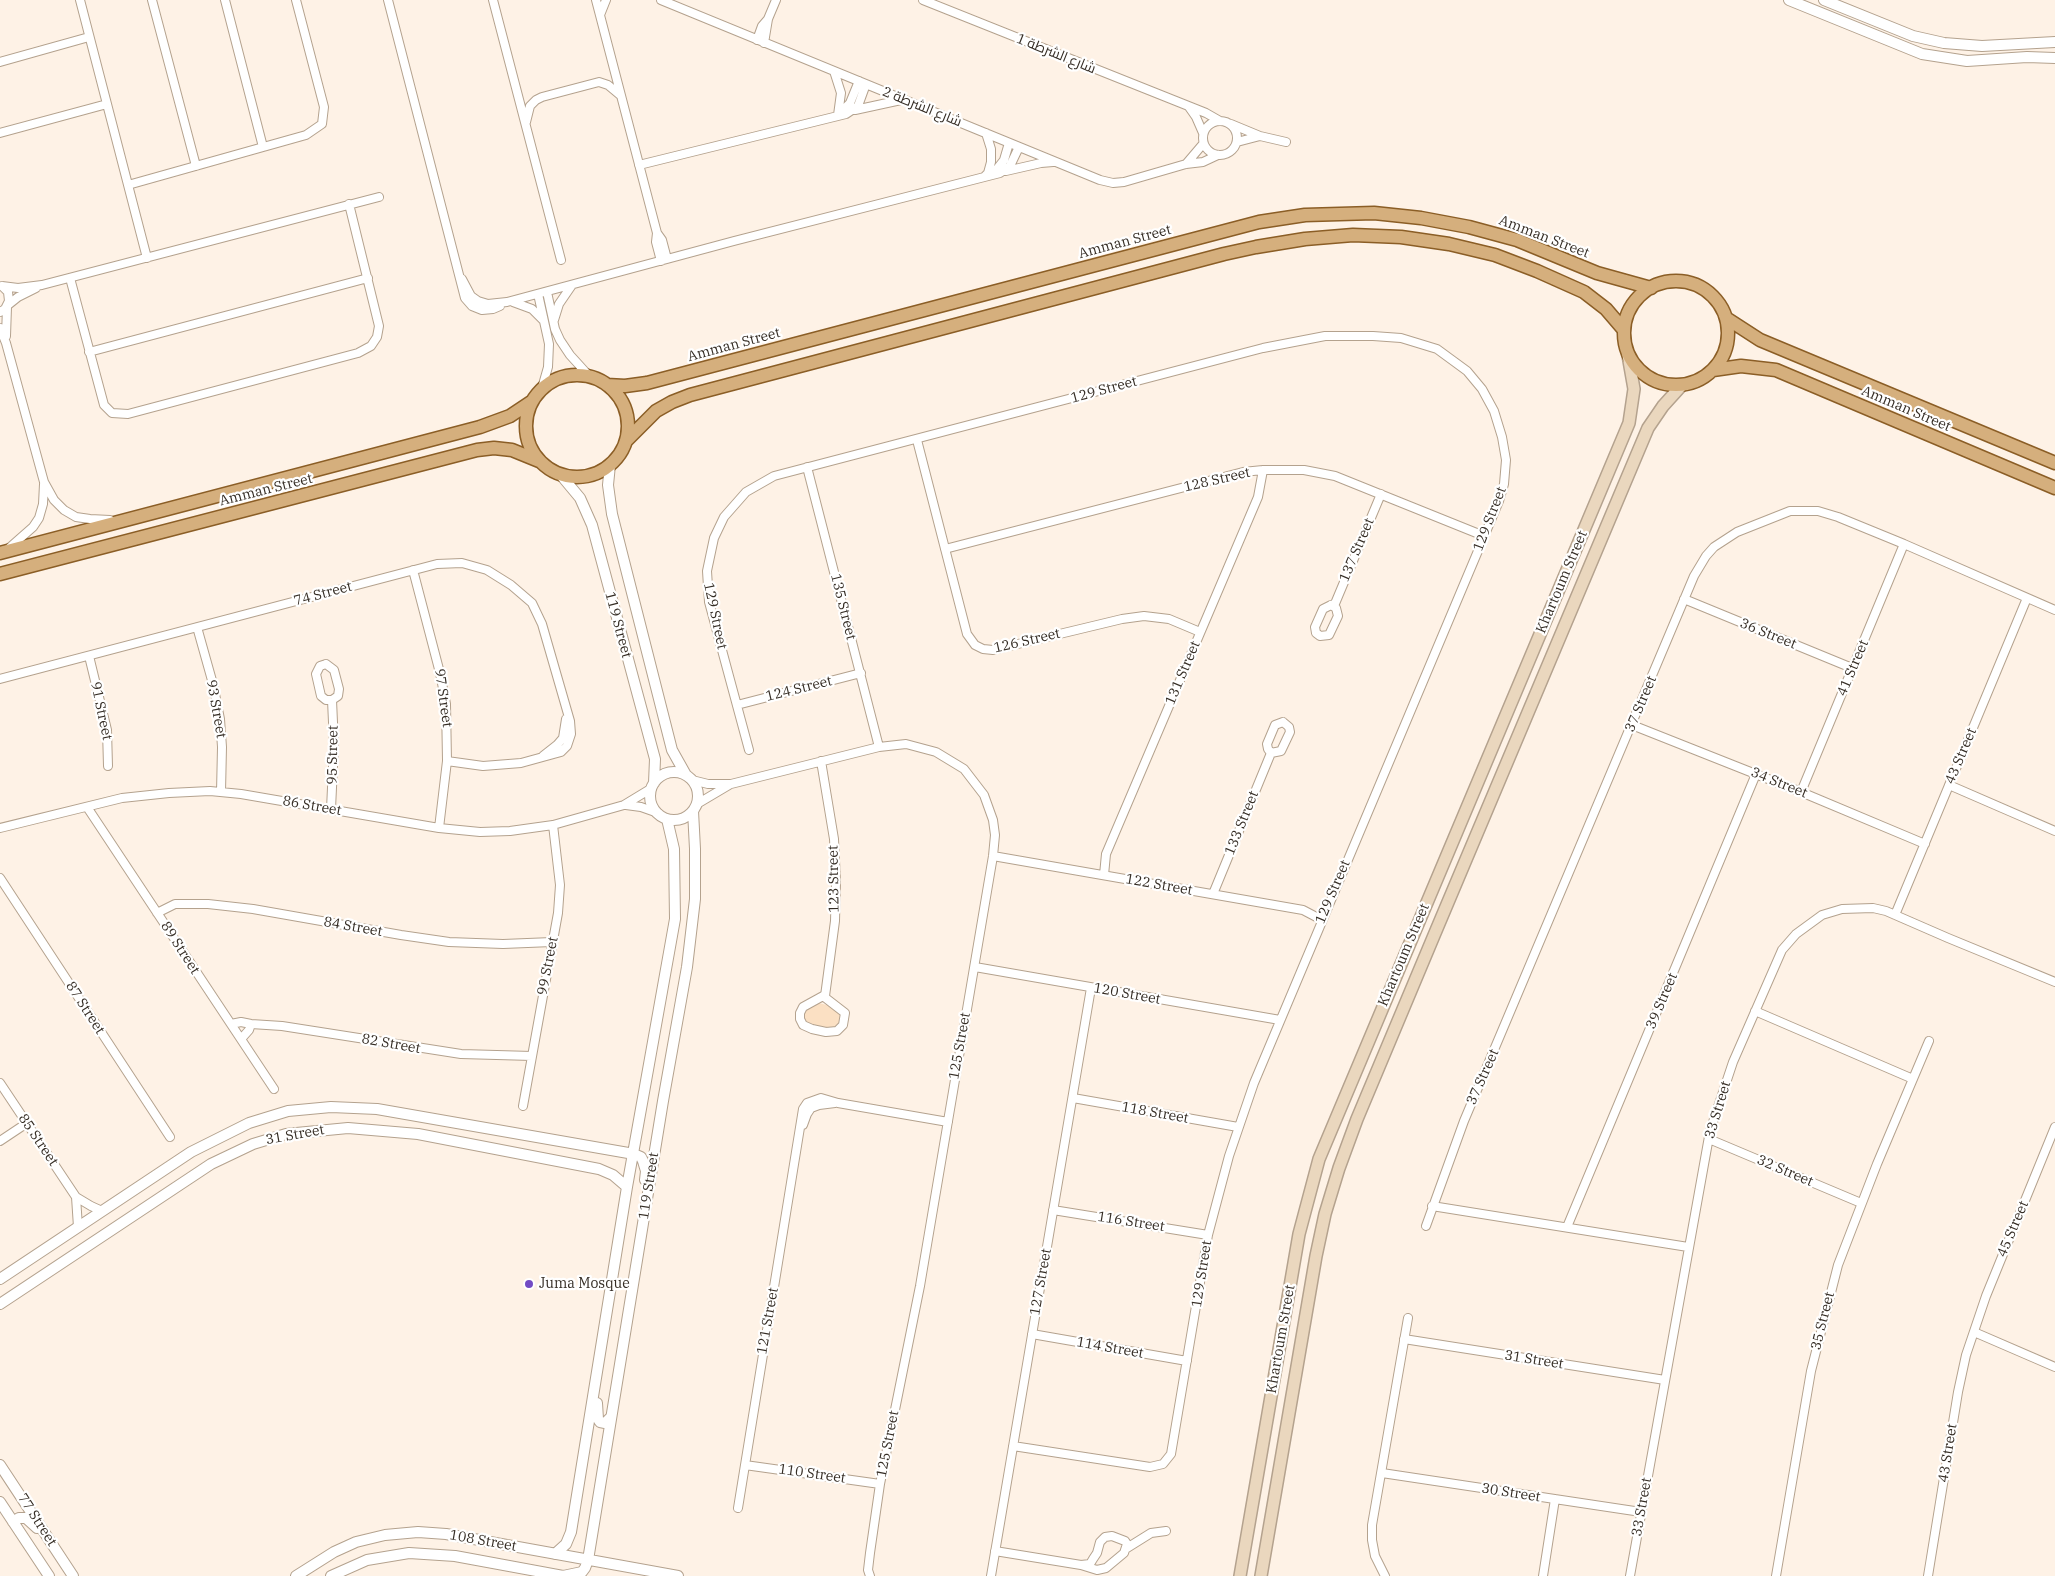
<!DOCTYPE html>
<html>
<head>
<meta charset="utf-8">
<style>
  body { margin:0 }
  canvas { display:block; background:#fef2e6 }
</style>
</head>
<body>
<canvas width="2055" height="1576"></canvas>
<script>
const context = document.querySelector('canvas').getContext('2d');
context.lineJoin = 'round';
function paint(path, color) { context.fillStyle = color; context.fill(path, 'evenodd'); }
const poly = rows => new Path2D(rows.map(r => 'M' + r).join(''));
function stroke(path, color, width, dash) { context.strokeStyle = color; context.lineWidth = width; context.lineCap = dash ? 'butt' : 'round'; context.setLineDash(dash || []); context.stroke(path); }
function write(font, color, halo, rows, align = 'center') {
  context.font = font + ' "IBM Plex Serif",Cairo,serif'; context.lineWidth = 4.5; context.setLineDash([]); context.textBaseline = 'middle'; context.strokeStyle = halo; context.fillStyle = color; for (const [text, x, y, turn = 0] of rows) {
    context.save(); context.translate(x, y); context.rotate((+turn || 0) * Math.PI / 180); context.textAlign = isNaN(turn) ? turn : align; if (halo) context.strokeText(text, 0, 0); context.fillText(text, 0, 0); context.restore();
  }
}
const green = poly([
  [815,1002,834,1007,840,1012,841,1022,836,1028,829,1030,807,1022,804,1018,804,1010]
]);
const minor = poly([
  [80,0,147,258],
  [152,0,196,166],
  [225,0,263,147],
  [388,0,465,298,472,306,482,310,493,309,500,306],
  [493,0,561,260],
  [596,0,657,233,662,240,667,259],
  [661,0,1100,180,1113,183,1124,182,1186,164,1203,162,1218,155],
  [923,0,1206,113,1220,121],
  [600,15,606,0],
  [757,40,762,26,768,19],
  [764,43,768,19,776,0],
  [0,62,89,37],
  [834,71,841,93,838,115],
  [1189,107,1196,117,1203,133],
  [855,110,901,100],
  [838,115,850,103,859,81],
  '1203 138a17 17 0 1 1 34 0a17 17 0 1 1-34 0Z',
  [526,122,530,106,536,100,542,97,599,82,608,85,620,95],
  [1231,124,1260,136,1286,142],
  [0,133,107,104],
  [1237,142,1260,136],
  [1186,164,1203,144],
  [639,165,846,114,858,106,866,84],
  [1006,171,1041,163,1053,162],
  [993,174,1004,160,1009,143],
  [984,177,988,173,991,162,991,149,986,133],
  [128,185,306,135,322,124,324,107,296,0],
  [657,233,656,242,661,261],
  [70,278,104,405,112,413,128,414,358,353,371,346,377,337,379,326,349,204],
  [462,279,471,296,478,301,488,304,507,302,734,241,1000,173,1010,166,1019,147],
  [2,286,18,288,42,285,379,197],
  [547,292,555,329,560,340,570,355,590,377],
  [538,294,549,344,548,367,542,388],
  [513,302,532,309,543,320],
  [8,305,18,297,36,288],
  [0,312,5,309,9,301,8,292,2,286],
  [554,320,559,304,572,285],
  [0,328,6,343,44,482,54,500,64,510,76,517,90,519,110,520],
  [6,336,7,307],
  [89,352,368,278],
  [917,440,967,634,975,645,983,649,993,650,1122,619,1144,616,1169,619,1200,632],
  [807,467,879,747],
  [8,549,33,527,39,518,43,504,44,484],
  [945,549,1243,472,1263,470,1304,470,1335,476,1484,536],
  [413,570,440,673,446,704,447,761,439,828],
  [1684,599,1852,668],
  [1331,605,1336,608,1338,616,1329,635,1320,636,1316,633,1315,627,1323,609,1331,605],
  [1334,606,1381,494],
  [197,627,213,684,220,719,222,747,221,792],
  [89,656,107,730,108,766],
  [326,664,334,670,339,689,338,696,332,700,326,700,321,696,316,674,320,666,326,664],
  [0,679,437,564,462,563,487,570,511,585,532,603,542,624,570,721,571,734,567,746,561,752,521,763,483,766,447,761],
  [737,705,861,673],
  [1283,722,1289,727,1290,732,1281,751,1271,753,1268,749,1267,744,1275,725,1283,722],
  [1632,725,1801,792,1925,844],
  [749,750,709,602,707,571,714,538,724,517,746,492,774,476,1263,348,1325,336,1373,336,1401,338,1437,349,1467,371,1482,389,1494,411,1502,437,1506,460,1504,484,1499,501,1254,1083,1229,1156,1208,1235,1171,1454,1163,1464,1150,1467,1013,1446],
  [543,756,557,745,563,738,566,719],
  [821,761,834,839,836,882,835,921,825,996],
  [692,780,708,784,731,784,879,747,906,744,936,752,964,769,984,795,993,820,995,835,993,856,920,1286,880,1484,870,1553,868,1570,870,1576],
  [1949,785,2055,831],
  [1801,792,1904,544],
  [697,804,729,785],
  [626,805,641,807,658,813],
  [87,807,274,1089],
  [331,809,334,745,332,700],
  [0,828,122,798,169,793,210,791,241,794,439,828,480,832,510,831,553,825,624,805,652,788],
  [993,856,1303,910,1322,920],
  [1104,875,1106,854,1258,497,1263,470],
  [0,878,170,1137],
  [1213,894,1271,753],
  [157,913,175,904,208,904,253,909,401,935,449,942,503,944,552,942],
  [1895,915,2027,598],
  [975,967,1280,1020],
  [823,996,845,1013,843,1025,837,1031,826,1032,812,1029,803,1025,800,1019,800,1013,803,1007,823,996],
  [1755,1011,1913,1079],
  [231,1024,241,1022,251,1024,282,1026,461,1054,532,1056],
  [241,1039,249,1030,251,1024],
  [0,1083,76,1197,91,1206,102,1211],
  [1073,1098,1238,1127],
  [523,1106,558,913,560,885,553,825],
  [803,1125,807,1114,811,1108,819,1105,835,1103],
  [1709,1139,1861,1203],
  [0,1141,27,1123],
  [76,1197,78,1227],
  [1432,1206,1688,1247],
  [1053,1210,1208,1235],
  [1426,1226,1464,1121,1694,576,1706,556,1714,547,1737,532,1790,511,1818,511,1838,517,1904,544,2055,610],
  [1567,1227,1756,774],
  [1974,1332,2055,1367],
  [1032,1334,1187,1361],
  [1404,1339,1665,1380],
  [745,1465,880,1484],
  [1382,1473,1641,1512],
  [738,1508,803,1109,807,1103,821,1098,838,1103,948,1122],
  [1127,1548,1151,1533,1166,1531],
  [995,1551,1081,1565,1097,1570,1106,1568,1124,1553,1127,1544,1125,1541,1112,1536,1105,1537,1100,1542,1097,1553,1093,1559,1090,1564,1081,1565],
  [991,1576,1091,988],
  [1385,1576,1375,1556,1372,1540,1372,1525,1408,1318],
  [1543,1576,1555,1499],
  [1630,1576,1710,1131,1733,1062,1782,950,1796,934,1822,915,1842,909,1873,908,1886,911,1948,938,2055,982],
  [1776,1576,1811,1371,1838,1265,1877,1164,1929,1041],
  [1928,1576,1958,1392,1966,1355,1986,1296,2055,1127]
]);
const tertiary = poly([
  [1789,0,1922,54,1967,61,2027,57,2055,58],
  [1824,0,1913,36,1944,43,1982,46,2055,42],
  [610,465,608,485,612,514,672,750,686,775],
  [560,474,580,498,592,525,655,759,654,783],
  '650 796a24 24 0 1 1 48 0a24 24 0 1 1-48 0Z',
  [0,1279,191,1152,249,1123,288,1111,331,1107,377,1109,634,1154,641,1157,643,1161,646,1171,645,1180],
  [0,1304,211,1164,253,1144,286,1134,348,1128,418,1134,599,1169,613,1175,627,1187],
  [597,1403,598,1419,600,1422,605,1423,611,1417],
  [0,1465,73,1576],
  [0,1502,49,1576],
  [13,1522,19,1518,26,1518,37,1528],
  [555,1554,566,1544,571,1532,627,1187,675,919,674,849,667,819],
  [296,1576,334,1552,356,1542,385,1535,418,1532,446,1534,678,1576],
  [331,1576,367,1560,409,1553,455,1556,563,1576],
  [563,1576,582,1572,585,1568,588,1560,663,1101,687,967,695,899,695,849,693,811]
]);
const secondary = poly([
  [1240,1576,1299,1234,1319,1159,1629,423,1634,389,1628,355],
  [1261,1576,1316,1256,1325,1214,1339,1168,1357,1119,1435,933,1648,428,1663,406,1682,385]
]);
const primary = poly([
  '1624 333a52 52 0 1 1 104 0a52 52 0 1 1-104 0Z',
  [1726,318,1760,340,2055,463],
  [1713,370,1741,366,1776,370,2055,488],
  '526 426a51 51 0 1 1 102 0a51 51 0 1 1-102 0Z',
  [607,385,625,386,647,383,1259,222,1305,215,1374,213,1421,218,1469,227,1517,240,1597,273,1651,288],
  [627,440,656,411,672,402,690,395,1224,254,1256,247,1305,239,1353,235,1401,237,1449,244,1495,255,1537,271,1584,292,1606,309,1624,330],
  [0,553,480,427,510,416,531,402],
  [0,574,477,450,494,448,512,450,539,461]
]);
const markers = [
  [529,1284,5,"#724bc4"]
];
const streetNames = [
  ["شارع الشرطة 1",1056,54,22],
  ["شارع الشرطة 2",922,107,22],
  ["Amman Street",1544,237,21],
  ["Amman Street",1125,242,-15],
  ["Amman Street",734,345,-15],
  ["129 Street",1104,390,-15],
  ["Amman Street",1906,409,23],
  ["128 Street",1217,480,-13],
  ["Amman Street",266,490,-14],
  ["129 Street",1490,519,-69],
  ["137 Street",1357,550,-67],
  ["Khartoum Street",1562,582,-67],
  ["74 Street",323,594,-15],
  ["135 Street",843,607,76],
  ["129 Street",715,616,78],
  ["119 Street",618,625,75],
  ["36 Street",1768,634,22],
  ["126 Street",1027,641,-13],
  ["41 Street",1853,668,-67],
  ["131 Street",1183,673,-67],
  ["124 Street",799,689,-14],
  ["97 Street",443,698,82],
  ["37 Street",1641,704,-67],
  ["93 Street",216,709,80],
  ["91 Street",101,711,78],
  ["95 Street",333,755,-89],
  ["43 Street",1961,756,-67],
  ["34 Street",1779,783,22],
  ["86 Street",312,806,10],
  ["133 Street",1242,823,-68],
  ["123 Street",834,879,-91],
  ["122 Street",1159,885,10],
  ["129 Street",1333,892,-67],
  ["84 Street",353,927,10],
  ["89 Street",180,948,57],
  ["Khartoum Street",1404,955,-67],
  ["99 Street",548,966,-79],
  ["120 Street",1127,994,10],
  ["39 Street",1662,1001,-67],
  ["87 Street",85,1008,57],
  ["82 Street",391,1044,10],
  ["125 Street",960,1046,-80],
  ["37 Street",1483,1077,-66],
  ["33 Street",1718,1110,-73],
  ["118 Street",1155,1113,10],
  ["31 Street",295,1135,-10],
  ["85 Street",38,1140,56],
  ["32 Street",1785,1171,23],
  ["119 Street",649,1186,-81],
  ["116 Street",1131,1222,9],
  ["45 Street",2013,1229,-67],
  ["129 Street",1202,1274,-81],
  ["127 Street",1041,1282,-80],
  ["121 Street",768,1321,-80],
  ["35 Street",1823,1321,-76],
  ["Khartoum Street",1281,1339,-80],
  ["114 Street",1110,1348,10],
  ["31 Street",1534,1360,9],
  ["125 Street",888,1444,-79],
  ["43 Street",1948,1453,-81],
  ["110 Street",812,1474,8],
  ["30 Street",1511,1493,9],
  ["33 Street",1642,1507,-80],
  ["77 Street",37,1520,57],
  ["108 Street",483,1541,10]
];
const poiNames = [
  ["Juma Mosque",539,1284]
];
paint(green, '#fbe0c3');
stroke(minor, '#b4a28e', 10);
stroke(tertiary, '#b4a28e', 12);
stroke(secondary, '#b4a28e', 14);
stroke(primary, '#8b5e26', 15);
stroke(minor, '#fff', 8);
stroke(tertiary, '#fff', 10);
stroke(secondary, '#ead7be', 11);
stroke(primary, '#d5af7d', 12);
for (const [x, y, r, color] of markers) { const dot = new Path2D(); dot.arc(x, y, r, 0, 2 * Math.PI); context.fillStyle = color; context.fill(dot); stroke(dot, '#fff', 2); }
write('14px', '#352d25', '#fff', streetNames);
write('14px', '#352d25', '#fff', poiNames, 'left');
</script>
</body>
</html>
